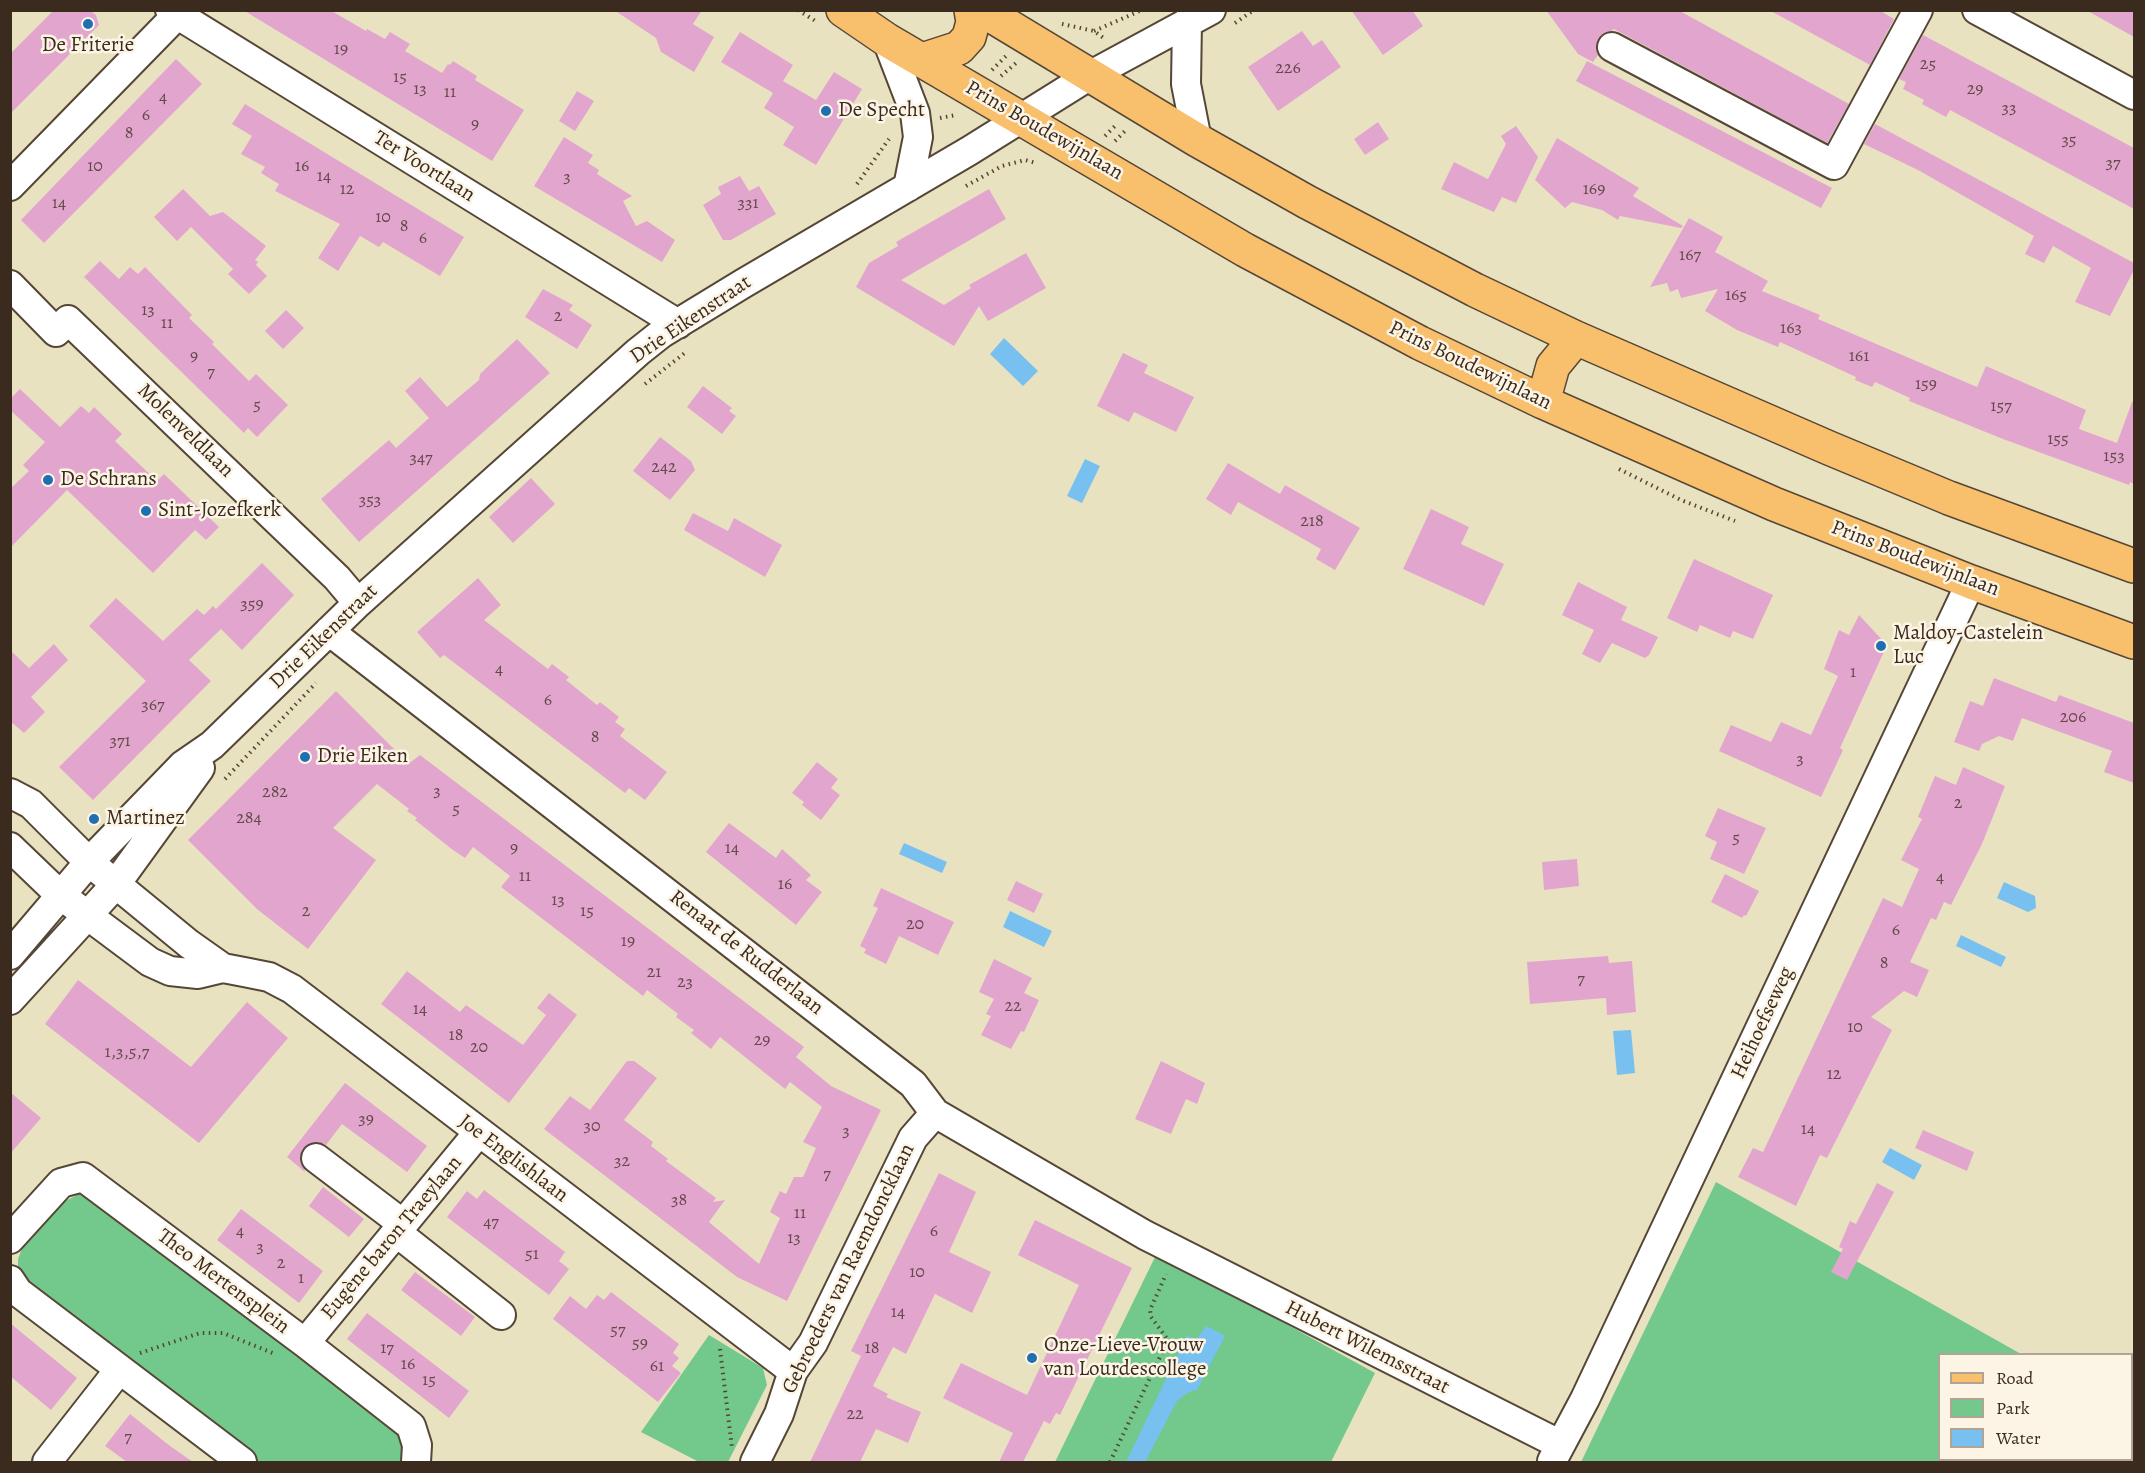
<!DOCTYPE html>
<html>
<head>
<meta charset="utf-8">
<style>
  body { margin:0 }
  #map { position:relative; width:2145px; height:1473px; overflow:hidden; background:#e9e2c1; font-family:Alegreya,serif }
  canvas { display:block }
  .frame { position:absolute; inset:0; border:12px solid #3b2a1e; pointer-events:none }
  .legend { position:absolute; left:1938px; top:1353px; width:195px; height:108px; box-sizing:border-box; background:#fcf5e5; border:2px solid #afa495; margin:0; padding:8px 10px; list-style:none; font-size:18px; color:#3b2a1e }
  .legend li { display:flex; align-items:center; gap:12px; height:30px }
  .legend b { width:30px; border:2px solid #afa495 }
</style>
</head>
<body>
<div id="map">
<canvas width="2145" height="1473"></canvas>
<div class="frame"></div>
<ul class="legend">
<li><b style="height:8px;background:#f8bf6c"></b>Road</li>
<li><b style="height:16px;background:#73c88b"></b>Park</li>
<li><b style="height:16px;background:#77c0f0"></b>Water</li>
</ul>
</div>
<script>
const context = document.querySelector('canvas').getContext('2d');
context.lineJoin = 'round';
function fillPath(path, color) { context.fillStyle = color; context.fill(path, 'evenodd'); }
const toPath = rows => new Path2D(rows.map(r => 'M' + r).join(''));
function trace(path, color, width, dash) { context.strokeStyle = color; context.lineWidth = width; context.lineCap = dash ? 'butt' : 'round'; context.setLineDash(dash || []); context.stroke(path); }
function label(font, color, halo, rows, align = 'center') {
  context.font = font + ' Alegreya,serif'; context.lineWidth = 5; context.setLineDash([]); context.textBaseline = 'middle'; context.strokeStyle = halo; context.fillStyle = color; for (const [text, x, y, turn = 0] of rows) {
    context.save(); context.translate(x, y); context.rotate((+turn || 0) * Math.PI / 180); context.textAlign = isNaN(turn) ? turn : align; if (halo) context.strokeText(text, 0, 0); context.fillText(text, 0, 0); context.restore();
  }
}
const green = toPath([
  [1716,1182,2021,1354,1940,1354,1940,1460,2132,1460,2132,1417,2134,1418,2134,1462,1581,1462],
  [79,1194,102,1200,387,1418,402,1440,405,1462,253,1462,18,1274,18,1259,24,1243,58,1205],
  [1157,1253,1375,1373,1331,1462,1055,1462],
  [709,1335,763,1368,767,1385,728,1462,699,1462,641,1432]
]);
const water = toPath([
  [1004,338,1038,371,1023,386,990,354],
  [1085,459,1100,466,1082,503,1067,496],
  [904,843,947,862,942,873,899,854],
  [2004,882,2035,896,2036,908,2028,912,1997,898],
  [1010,911,1052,931,1044,947,1003,927],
  [1961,935,2006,957,2001,967,1956,946],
  [1631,1030,1635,1073,1617,1075,1613,1031],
  [1890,1148,1922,1165,1914,1180,1882,1162],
  [1206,1326,1225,1336,1197,1390,1189,1392,1177,1401,1145,1462,1126,1462,1187,1335,1196,1340]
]);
const building = toPath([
  [54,10,89,10,96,15,99,25,10,114,10,54],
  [243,10,330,10,366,31,367,29,385,39,390,32,410,44,405,51,442,73,448,64,450,65,453,61,477,76,475,80,524,110,492,161],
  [614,10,702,10,693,24,714,37,694,72,661,52,656,38],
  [1351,10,1412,10,1423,26,1383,55],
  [1546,10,1678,10,1849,104,1827,143,1614,29,1598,39,1596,47,1598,55,1593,62,1578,54],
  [1769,10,1879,10,1894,19,1870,65],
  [2086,10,2134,10,2134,37],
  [1302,31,1313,46,1322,40,1341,67,1278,111,1248,67],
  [740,32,793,65,783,81,816,100,834,72,862,89,816,165,783,145,794,127,764,108,773,93,721,62],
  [1923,35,2134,148,2134,209,1950,110,1946,117,1922,104,1924,100,1903,89,1906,82,1899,79],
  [176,59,202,84,44,243,21,220],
  [1587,61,1832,188,1821,208,1576,81],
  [577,91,594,101,575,131,559,121],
  [245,104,464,237,440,276,383,242,379,247,360,236,338,271,318,258,340,224,275,191,279,184,261,173,265,167,241,154,252,136,232,124],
  [1378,122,1389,139,1365,155,1354,139],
  [1875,124,2134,263,2134,270,2110,316,2075,302,2091,268,2053,246,2044,263,2025,254,2034,236,1918,170,1864,144],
  [1516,126,1538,157,1516,203,1502,197,1494,212,1441,189,1454,162,1488,179,1506,144,1501,136],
  [564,137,593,155,588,163,599,170,597,174,632,196,623,201,636,226,647,221,675,240,662,262,534,186],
  [1557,138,1639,188,1633,196,1683,226,1681,228,1620,216,1618,220,1602,210,1572,202,1565,208,1535,180],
  [740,176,749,191,759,186,776,214,731,240,723,240,703,205,721,194,718,187],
  [183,189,210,216,223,212,266,246,255,260,258,262,256,265,267,276,249,294,228,274,233,269,191,227,177,241,154,217],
  [989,189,1006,219,901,280,944,305,971,288,969,285,1026,253,1046,288,988,321,979,306,954,346,856,287,869,263,898,246,896,242],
  [1689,218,1723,237,1715,252,1768,281,1762,291,1820,315,1818,319,1977,387,1986,366,2086,410,2079,429,2117,443,2132,402,2134,402,2134,484,2130,482,2129,485,2003,439,1909,401,1910,398,1875,382,1872,387,1855,380,1856,377,1780,342,1778,347,1737,330,1705,311,1718,289,1681,298,1678,289,1670,292,1667,283,1650,287],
  [100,261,119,279,130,267,138,274,145,267,192,315,189,318,214,342,212,344,249,381,256,374,288,405,257,437,248,428,244,433,84,277],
  [543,289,573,305,569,310,592,325,577,349,525,317],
  [286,310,304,328,283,349,265,331],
  [517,339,550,373,359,542,321,499,389,440,396,448,429,418,405,391,420,377,447,407,479,380,480,374],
  [1123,353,1148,365,1144,373,1194,397,1176,432,1134,412,1129,422,1097,406],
  [703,386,732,408,729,411,736,416,722,434,687,407],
  [20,389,60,427,81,406,89,413,94,407,122,434,115,441,157,481,164,474,219,527,206,540,195,530,153,573,67,490,10,548,10,489,29,471,23,465,45,442,10,410,10,399],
  [660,437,691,461,695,470,670,500,633,471],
  [1228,463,1280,494,1285,485,1360,528,1335,570,1316,559,1321,549,1238,502,1231,515,1206,499],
  [531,478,555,504,513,543,489,517],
  [1431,509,1469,527,1461,544,1504,564,1484,606,1403,569],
  [693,513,728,531,734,518,782,545,765,577,684,530],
  [1694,559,1773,595,1753,639,1733,631,1730,638,1700,625,1697,632,1667,618],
  [262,563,294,595,242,650,221,629,189,660,211,681,93,800,59,767,146,681,89,626,116,598,163,641,197,609,204,615,213,606,216,609],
  [478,578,501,605,484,620,548,669,552,664,569,677,566,680,597,705,600,702,619,717,615,722,625,729,620,736,667,772,645,800,629,788,625,793,444,655,440,658,417,632],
  [1578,582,1627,607,1621,620,1658,637,1649,655,1645,658,1612,643,1600,663,1582,654,1594,630,1562,615],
  [1859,615,1887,645,1840,748,1843,750,1821,797,1719,751,1731,725,1771,742,1781,722,1811,735,1838,676,1824,669,1839,630,1849,635],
  [54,644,68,660,31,697,45,712,24,733,10,721,10,650,29,668],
  [1994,678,2056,702,2059,695,2134,723,2134,783,2104,772,2112,751,2022,718,2013,741,1999,736,1982,744,1979,751,1954,742,1970,701,1983,706],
  [336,691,396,751,411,762,420,755,804,1047,796,1057,831,1086,881,1110,787,1301,737,1277,544,1129,570,1096,590,1110,627,1061,634,1061,657,1078,624,1120,653,1142,651,1146,668,1159,666,1161,716,1198,713,1202,725,1200,709,1222,759,1264,780,1218,770,1212,780,1191,786,1194,794,1177,803,1177,816,1148,803,1142,822,1107,790,1082,785,1089,720,1037,711,1049,691,1033,694,1030,676,1017,678,1014,647,990,643,996,501,887,510,876,473,847,465,858,453,850,415,820,417,818,407,811,409,809,377,784,333,828,376,860,308,949,257,909,188,840],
  [817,762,838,779,831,788,840,795,821,820,802,805,804,802,792,793],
  [1963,767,2005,786,1982,844,1951,905,1944,902,1936,920,1931,918,1910,962,1929,970,1917,997,1904,991,1871,1017,1892,1030,1827,1158,1820,1155,1796,1206,1738,1177,1753,1148,1763,1152,1883,898,1902,907,1919,869,1901,860,1922,819,1918,817,1935,776,1956,785],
  [1718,808,1766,828,1744,874,1710,859,1717,842,1705,836],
  [729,823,776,858,782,849,811,875,806,880,822,892,796,925,706,852],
  [1577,859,1579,886,1544,890,1542,862],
  [1725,874,1759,891,1746,916,1744,915,1742,918,1711,902],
  [1016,881,1043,894,1034,913,1007,900],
  [881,888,954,922,938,955,899,936,886,964,864,953,866,949,860,946,878,908,873,906],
  [1608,956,1609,963,1632,961,1636,1012,1607,1015,1606,998,1530,1004,1527,962],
  [994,959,1032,978,1024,993,1039,1000,1024,1032,1021,1031,1011,1049,981,1035,991,1016,986,1014,994,999,979,992],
  [407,971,460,1012,466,1005,523,1045,546,1015,537,1008,549,993,577,1015,509,1103,381,1004],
  [78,980,191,1067,247,1002,288,1038,199,1143,45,1024],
  [1161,1061,1205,1083,1197,1104,1186,1099,1171,1134,1135,1119],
  [345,1083,427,1146,407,1172,342,1124,326,1145,317,1142,303,1148,300,1157,305,1172,287,1157],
  [10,1092,41,1118,10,1154],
  [1923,1130,1974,1152,1967,1171,1915,1148],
  [939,1173,976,1192,949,1252,991,1272,972,1313,935,1294,906,1354,893,1347,873,1386,888,1394,886,1397,921,1412,908,1443,876,1429,860,1462,810,1462,861,1356,851,1351],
  [1877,1183,1894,1192,1847,1280,1831,1272,1843,1249,1839,1247,1850,1221,1856,1224],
  [323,1187,364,1219,349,1237,309,1206],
  [484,1190,565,1252,559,1261,569,1269,549,1295,447,1217,467,1191,477,1199],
  [241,1209,323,1271,299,1303,217,1240],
  [1035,1220,1132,1268,1060,1415,1056,1413,1050,1424,1044,1421,1023,1462,999,1462,1013,1433,943,1398,961,1363,1027,1395,1079,1285,1018,1255],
  [415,1272,475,1317,461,1336,401,1290],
  [611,1292,679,1344,673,1353,679,1358,672,1366,681,1373,658,1402,553,1319,570,1296,586,1309,597,1295,604,1300],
  [367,1313,469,1391,449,1418,347,1339],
  [10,1323,77,1378,51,1410,10,1376],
  [130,1414,170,1446,193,1462,127,1462,105,1446]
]);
const path = toPath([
  [798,10,817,22],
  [1235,23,1254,10],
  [1062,24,1094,31,1105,39],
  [1094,31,1142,10],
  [992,70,1006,56],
  [1001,76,1016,63],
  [940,118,956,115],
  [1105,136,1117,124],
  [1115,141,1126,130],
  [857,184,889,139],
  [966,186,1002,166,1025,160,1036,163],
  [645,384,686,352],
  [1619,469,1681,500,1735,521],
  [225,779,316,683],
  [720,1349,732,1448],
  [140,1353,200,1333,223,1333,275,1354],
  [1110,1462,1168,1340,1151,1317,1150,1310,1166,1274]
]);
const minor = toPath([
  [170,10,678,324],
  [1977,10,2134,95],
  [1187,22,1186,84,1197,140],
  [887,40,915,113,918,137,908,187],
  [1612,47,1834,165,1918,10],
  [10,186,177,15],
  [10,285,56,332,68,320,337,578,358,603],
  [329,631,913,1084,935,1113,1145,1235,1559,1444],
  [10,793,31,804,89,862,189,944,223,968],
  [10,847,59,894,150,962,170,971,198,974,223,968,244,972,269,977,292,989,793,1371],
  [10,955,89,862,183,765,212,745,358,603,638,352,662,333,744,283,969,151,1089,76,1211,10],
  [10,1000,116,884,200,768],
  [316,1158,403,1224],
  [396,1232,501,1315],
  [10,1239,61,1183,83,1177,305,1343,411,1426,417,1445,416,1462],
  [10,1280,18,1292,242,1462],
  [305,1343,478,1133],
  [1552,1461,1585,1399,1971,582],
  [47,1462,119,1370],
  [755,1462,779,1414,793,1371,813,1343,913,1138,935,1113]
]);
const major = toPath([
  [843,10,887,40,1245,250,1420,343,1543,402,1774,504,1971,582,2134,642],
  [982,10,1197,140,1307,202,1475,290,1576,338,1829,448,1949,498,2134,566],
  [922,60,959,48,969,37,973,22,971,10],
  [1543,402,1553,366,1576,338]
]);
const markers = [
  [88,24,6,"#1f6fb2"],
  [826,111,6,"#1f6fb2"],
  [48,480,6,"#1f6fb2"],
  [146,511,6,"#1f6fb2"],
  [1881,646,6,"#1f6fb2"],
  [305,757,6,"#1f6fb2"],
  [94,819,6,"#1f6fb2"],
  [1032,1358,6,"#1f6fb2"]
];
const numberNames = [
  ["19",341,50],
  ["25",1928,65],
  ["226",1288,69],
  ["15",400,78],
  ["13",420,90],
  ["29",1975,90],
  ["11",450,93],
  ["4",163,98],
  ["33",2009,109],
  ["6",146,116],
  ["9",475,125],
  ["8",129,134],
  ["35",2069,141],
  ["37",2113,164],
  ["10",95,167],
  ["16",302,167],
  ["14",324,177],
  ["3",567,178],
  ["12",347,190],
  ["169",1594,190],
  ["14",59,204],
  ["331",748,204],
  ["10",383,218],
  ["8",404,227],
  ["6",423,239],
  ["167",1690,256],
  ["165",1736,296],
  ["13",148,311],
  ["2",558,317],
  ["11",167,324],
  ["163",1791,329],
  ["9",194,357],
  ["161",1859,357],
  ["7",211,373],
  ["159",1926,385],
  ["5",257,406],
  ["157",2001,407],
  ["155",2058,440],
  ["153",2114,457],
  ["347",421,459],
  ["242",664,468],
  ["353",370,501],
  ["218",1312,522],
  ["359",252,605],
  ["4",499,670],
  ["1",1853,673],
  ["6",548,701],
  ["367",153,706],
  ["206",2073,718],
  ["8",595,738],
  ["371",120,742],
  ["3",1800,760],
  ["3",437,792],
  ["282",275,793],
  ["2",1958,804],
  ["5",456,810],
  ["284",249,819],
  ["5",1736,839],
  ["9",514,849],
  ["14",732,849],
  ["11",525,877],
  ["4",1940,878],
  ["16",785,885],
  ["13",558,901],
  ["2",306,912],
  ["15",587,912],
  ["20",915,925],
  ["6",1896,931],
  ["19",628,942],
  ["8",1884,964],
  ["21",654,973],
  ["7",1581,980],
  ["23",685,983],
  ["22",1013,1007],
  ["14",420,1010],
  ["10",1855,1028],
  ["18",456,1036],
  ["29",762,1041],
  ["20",479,1048],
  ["1,3,5,7",127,1053],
  ["12",1834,1075],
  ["39",366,1120],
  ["30",592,1127],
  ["14",1808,1130],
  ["3",846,1132],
  ["32",622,1162],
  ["7",827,1175],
  ["38",679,1201],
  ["11",800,1214],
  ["47",491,1223],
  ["4",240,1232],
  ["6",934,1232],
  ["13",794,1239],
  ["3",260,1248],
  ["51",532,1255],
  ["2",281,1264],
  ["10",917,1273],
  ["1",301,1279],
  ["14",898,1313],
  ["57",618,1331],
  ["59",640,1344],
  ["17",387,1349],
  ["18",872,1349],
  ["16",408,1365],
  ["61",657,1367],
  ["15",429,1381],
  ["22",855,1415],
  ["7",128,1438]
];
const poiNames = [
  ["De Friterie",88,46,"center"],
  ["De Specht",838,111],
  ["De Schrans",60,480],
  ["Sint-Jozefkerk",158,511],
  ["Maldoy-Castelein",1893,634],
  ["Luc",1893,658],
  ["Drie Eiken",317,757],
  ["Martinez",106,819],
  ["Onze-Lieve-Vrouw",1044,1346],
  ["van Lourdescollege",1044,1370]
];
const streetNames = [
  ["Prins Boudewijnlaan",1044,131,30],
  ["Ter Voortlaan",424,167,32],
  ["Drie Eikenstraat",691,320,-34],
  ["Prins Boudewijnlaan",1470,366,26],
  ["Molenveldlaan",185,431,44],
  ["Prins Boudewijnlaan",1915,559,21],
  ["Drie Eikenstraat",324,637,-44],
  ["Renaat de Rudderlaan",746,953,38],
  ["Heihoefseweg",1763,1023,-65],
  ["Joe Englishlaan",513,1159,37],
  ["Eugène baron Traeylaan",392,1238,-50],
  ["Gebroeders van Raemdoncklaan",849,1269,-64],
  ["Theo Mertensplein",223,1282,37],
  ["Hubert Wilemsstraat",1367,1348,27]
];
fillPath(green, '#73c88b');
fillPath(water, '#77c0f0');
fillPath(building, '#e2a6ce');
trace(minor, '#554636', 32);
trace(major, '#554636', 36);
trace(path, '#554636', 4, [1.5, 4.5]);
trace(minor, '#fff', 28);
trace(major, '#f8bf6c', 33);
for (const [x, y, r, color] of markers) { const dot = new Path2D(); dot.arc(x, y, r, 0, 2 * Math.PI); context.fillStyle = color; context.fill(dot); trace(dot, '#fcf5e5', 2); }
label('18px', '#65494a', null, numberNames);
label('21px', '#3b2a1e', '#fcf5e5', poiNames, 'left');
label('21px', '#3b2a1e', '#fcf5e5', streetNames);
</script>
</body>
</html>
